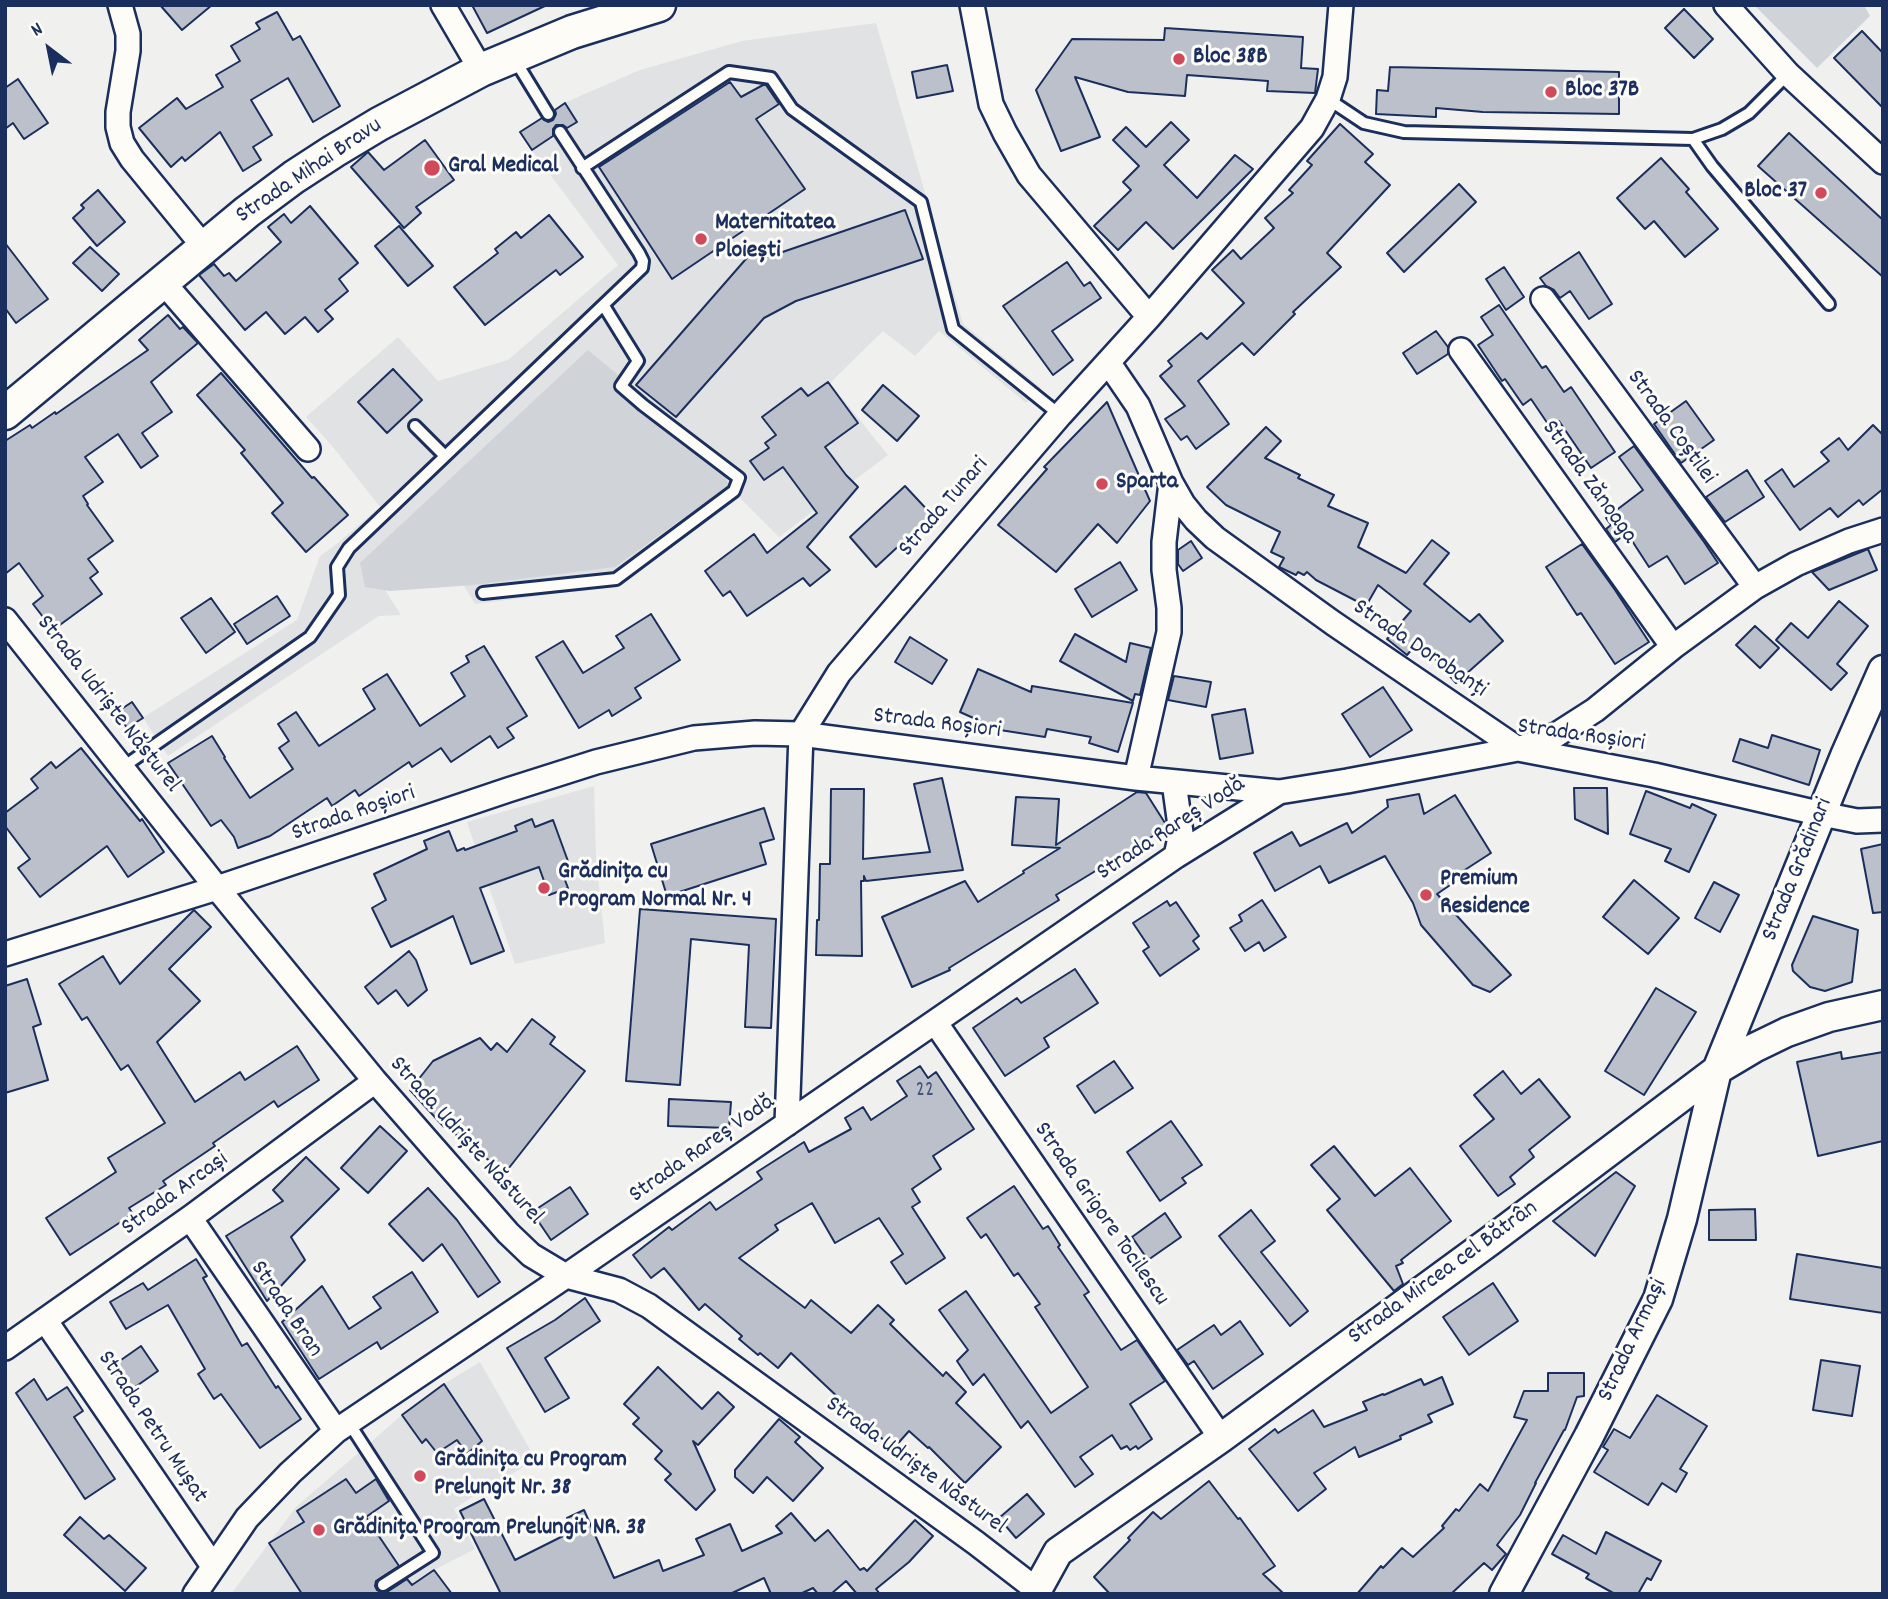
<!DOCTYPE html>
<html>
<head>
<meta charset="utf-8">
<style>
  body { margin:0 }
  #map { position:relative; width:1888px; height:1599px; overflow:hidden; background:#f0f0ee; font-family:Dekko,sans-serif }
  canvas { display:block }
  .frame { position:absolute; inset:0; border:7px solid #1b2f5e; pointer-events:none }
  .north { position:absolute; left:14px; top:14px; width:70px; height:70px; -webkit-text-stroke:5px #fdfcf7; paint-order:stroke; rotate:328deg; font-size:19px; font-weight:700; line-height:28px; text-align:center; color:#1b2f5e }
  .north::after { content:''; display:block; margin:auto; width:24px; height:32px; background:#1b2f5e; clip-path:polygon(50% 0,100% 100%,50% 72%,0 100%) }
</style>
</head>
<body>
<div id="map">
<canvas width="1888" height="1599"></canvas>
<div class="frame"></div>
<div class="north">N</div>
</div>
<script>
const context = document.querySelector('canvas').getContext('2d');
context.lineJoin = 'round';
function fillPath(path, color) { context.fillStyle = color; context.fill(path, 'evenodd'); }
const toPath = rows => new Path2D(rows.map(r => 'M' + r).join(''));
function trace(path, color, width, dash) { context.strokeStyle = color; context.lineWidth = width; context.lineCap = dash ? 'butt' : 'round'; context.setLineDash(dash || []); context.stroke(path); }
function label(font, color, halo, rows, align = 'center') {
  context.font = font + ' Dekko,sans-serif'; context.lineWidth = 6; context.setLineDash([]); context.textBaseline = 'middle'; context.strokeStyle = halo; context.fillStyle = color; for (const [text, x, y, turn = 0] of rows) {
    context.save(); context.translate(x, y); context.rotate((+turn || 0) * Math.PI / 180); context.textAlign = isNaN(turn) ? turn : align; if (halo) context.strokeText(text, 0, 0); context.fillText(text, 0, 0); context.restore();
  }
}
const built = toPath([
  [876,23,963,324,1041,388,1026,403,939,331,915,356,883,331,830,383,888,455,779,537,740,498,618,586,475,604,422,516,375,574,401,615,379,616,168,756,143,718,127,728,117,712,133,702,144,717,297,620,320,556,338,543,380,507,333,447,306,417,398,337,438,381,508,360,618,265,518,132,564,103,640,70,742,41],
  [594,786,596,857,605,943,515,964,467,822],
  [480,1362,536,1460,478,1493,454,1509,475,1549,434,1570,442,1594,231,1594,296,1507,402,1415,444,1384]
]);
const green = toPath([
  [1754,5,1864,5,1870,16,1817,68],
  [588,350,715,456,729,485,615,567,473,585,390,591,365,587,360,563]
]);
const building = toPath([
  [160,5,212,5,182,30,160,5],
  [472,5,547,5,487,33,472,5],
  [1684,9,1713,39,1694,58,1665,28,1684,9],
  [277,12,293,40,300,36,340,106,313,122,288,78,251,100,272,135,253,147,261,160,243,171,220,132,185,161,182,157,171,167,139,128,177,98,186,109,223,87,216,75,240,61,231,46,260,29,256,23,277,12],
  [1165,28,1303,37,1301,68,1318,69,1315,93,1267,91,1268,81,1187,75,1185,96,1128,92,1075,77,1100,137,1061,151,1036,90,1072,39,1164,40,1165,28],
  [1862,31,1883,53,1883,108,1834,58,1862,31],
  [947,65,953,91,917,98,912,72,947,65],
  [1390,67,1619,72,1619,114,1483,112,1436,108,1436,117,1376,114,1377,90,1388,91,1390,67],
  [18,79,48,123,24,139,13,123,5,129,5,88,18,79],
  [730,82,741,97,763,85,766,85,779,104,756,119,805,189,672,279,599,167,730,82],
  [565,103,577,122,567,128,563,125,556,125,553,129,553,136,532,150,520,132,542,118,548,122,553,120,556,114,555,110,565,103],
  [1171,122,1189,140,1164,165,1197,198,1235,155,1253,169,1173,249,1146,222,1118,250,1094,226,1131,190,1123,182,1139,166,1113,140,1126,127,1146,147,1171,122],
  [1340,124,1373,154,1365,162,1390,185,1327,253,1341,267,1293,312,1295,314,1254,355,1242,343,1198,381,1229,424,1196,449,1187,436,1181,440,1165,419,1185,406,1160,376,1172,366,1168,361,1201,333,1207,339,1244,303,1212,270,1233,250,1241,259,1274,228,1265,218,1293,193,1289,190,1312,165,1307,161,1340,124],
  [1789,133,1883,220,1883,277,1758,166,1789,133],
  [425,140,454,180,416,207,421,213,404,228,351,167,368,152,384,170,425,140],
  [1661,158,1689,189,1686,192,1718,229,1685,257,1654,221,1645,229,1617,198,1661,158],
  [1459,184,1476,202,1404,272,1387,253,1459,184],
  [98,190,125,222,97,246,73,218,84,208,81,205,98,190],
  [310,206,358,263,339,279,348,291,325,310,333,319,318,332,305,317,285,334,266,312,245,330,199,275,214,264,224,276,229,273,236,281,281,242,268,227,284,214,291,223,310,206],
  [905,210,923,259,796,301,764,318,676,417,636,385,759,244,768,257,905,210],
  [549,215,583,257,560,275,556,270,485,325,454,287,498,253,495,249,516,232,521,238,549,215],
  [399,226,433,266,408,286,375,246,399,226],
  [5,243,48,299,16,323,5,308,5,243],
  [90,247,119,274,102,291,73,263,90,247],
  [1579,252,1612,304,1589,319,1570,291,1560,298,1554,290,1546,286,1540,278,1579,252],
  [1067,262,1084,286,1090,282,1101,298,1052,331,1073,360,1053,375,1003,306,1067,262],
  [1504,267,1524,297,1506,310,1486,279,1504,267],
  [1499,305,1542,368,1546,366,1564,392,1571,387,1615,452,1591,468,1559,421,1550,427,1531,399,1523,405,1505,379,1502,381,1478,345,1493,335,1481,317,1499,305],
  [168,315,180,329,183,327,198,343,151,382,172,412,142,433,158,456,141,468,118,434,85,457,103,482,83,496,88,504,87,505,113,541,88,559,98,572,90,578,102,594,53,630,33,604,43,596,19,563,5,574,5,441,30,425,32,428,55,412,56,414,148,350,139,340,168,315],
  [1436,331,1448,347,1448,354,1417,374,1403,353,1436,331],
  [393,369,422,400,387,433,358,402,393,369],
  [221,373,312,478,314,477,348,515,306,552,272,513,283,503,241,453,245,450,197,395,221,373],
  [828,382,858,423,825,447,846,475,858,487,807,547,830,570,810,586,803,578,747,616,730,591,723,596,705,571,754,534,767,553,817,513,783,467,764,480,750,461,769,448,765,443,776,435,762,417,801,388,808,396,828,382],
  [883,385,919,416,897,441,862,410,883,385],
  [1686,401,1714,440,1681,463,1654,424,1686,401],
  [1107,402,1150,501,1117,543,1098,524,1056,572,998,525,1047,469,1044,467,1107,402],
  [1873,425,1883,435,1883,489,1863,505,1859,500,1838,517,1830,508,1800,530,1765,481,1782,469,1794,487,1829,461,1821,452,1839,438,1848,450,1873,425],
  [1266,427,1281,441,1265,458,1300,475,1298,478,1334,495,1328,506,1368,523,1358,547,1406,573,1432,540,1449,553,1424,584,1470,622,1479,614,1503,641,1456,683,1419,641,1407,655,1387,639,1411,611,1378,585,1366,606,1316,580,1307,572,1304,575,1298,572,1296,575,1279,567,1284,558,1271,552,1280,532,1226,505,1207,487,1266,427],
  [1634,446,1704,542,1718,563,1685,584,1667,556,1649,567,1627,533,1615,542,1606,529,1611,525,1606,518,1643,490,1619,457,1634,446],
  [1747,470,1764,497,1725,522,1706,497,1747,470],
  [905,486,932,515,876,567,850,537,905,486],
  [1191,541,1202,558,1183,571,1178,564,1178,550,1191,541],
  [1582,544,1615,590,1649,642,1615,664,1581,613,1577,615,1546,567,1582,544],
  [1868,549,1877,570,1829,590,1812,572,1868,549],
  [1120,562,1137,590,1092,617,1075,589,1120,562],
  [277,596,290,616,247,644,234,624,277,596],
  [211,598,235,632,206,653,181,618,211,598],
  [1839,601,1868,626,1837,664,1847,673,1831,690,1776,640,1791,623,1808,638,1839,601],
  [651,614,680,660,635,688,641,698,612,716,609,710,579,728,536,657,563,641,583,673,624,648,616,636,651,614],
  [1755,626,1779,648,1760,668,1736,645,1755,626],
  [1075,634,1126,662,1130,643,1151,648,1140,695,1135,694,1133,701,1060,661,1075,634],
  [910,637,947,660,932,684,895,662,910,637],
  [484,646,527,716,507,728,514,738,498,748,490,736,451,762,441,748,412,767,409,762,359,796,355,790,332,806,327,798,270,836,238,848,234,837,221,820,211,826,168,763,212,736,225,757,224,758,250,798,293,769,279,748,289,741,278,724,296,712,319,746,375,709,363,689,387,674,420,726,465,696,451,673,469,662,466,656,484,646],
  [978,669,1031,692,1032,686,1133,703,1118,752,1089,743,1091,737,1047,729,1045,737,1000,730,960,712,978,669],
  [1174,676,1211,682,1206,707,1168,700,1174,676],
  [1383,687,1412,730,1370,757,1342,714,1383,687],
  [132,702,143,718,127,728,117,712,132,702],
  [1245,709,1253,753,1220,759,1212,715,1245,709],
  [1772,735,1820,750,1809,785,1733,761,1740,739,1768,748,1772,735],
  [81,748,140,821,142,819,164,852,128,877,107,846,40,897,18,868,30,859,5,826,5,813,38,788,31,779,51,762,56,768,81,748],
  [942,778,963,870,866,881,864,876,864,881,861,881,862,956,816,955,817,920,819,920,820,864,830,864,831,789,864,789,863,859,930,852,914,784,942,778],
  [1574,788,1607,788,1608,834,1575,819,1574,788],
  [1646,791,1690,808,1692,804,1716,815,1689,872,1665,861,1671,849,1630,834,1646,791],
  [1137,792,1146,793,1165,823,1166,828,1056,895,1059,900,949,968,950,970,912,987,882,917,965,881,978,902,1024,873,1023,871,1060,848,1012,845,1016,797,1059,799,1056,845,1137,792],
  [1419,794,1424,814,1455,795,1491,853,1457,875,1459,879,1437,894,1511,975,1490,992,1473,985,1421,925,1413,903,1385,856,1329,883,1320,866,1275,891,1254,853,1292,832,1300,846,1347,823,1352,833,1388,807,1387,800,1419,794],
  [764,808,774,839,760,843,766,864,667,896,651,844,764,808],
  [532,819,535,827,553,820,569,864,560,867,568,888,549,895,539,867,480,888,504,951,471,964,453,916,391,947,372,908,386,900,374,874,427,849,424,841,449,831,457,851,464,848,465,850,517,831,515,826,532,819],
  [1883,844,1883,912,1873,913,1861,849,1883,844],
  [1634,880,1679,918,1648,954,1603,917,1634,880],
  [1714,882,1739,895,1720,932,1695,918,1714,882],
  [1262,900,1286,937,1264,951,1259,942,1245,951,1230,928,1242,921,1239,915,1262,900],
  [1167,901,1170,906,1176,902,1199,936,1193,941,1199,949,1160,976,1143,951,1149,947,1133,923,1167,901],
  [640,909,776,919,771,1028,745,1027,749,945,691,939,680,1085,626,1081,640,909],
  [194,910,211,927,169,969,200,1001,157,1042,195,1102,240,1072,245,1080,297,1046,319,1080,278,1107,274,1101,213,1143,215,1146,163,1181,166,1185,129,1208,133,1214,70,1255,46,1218,116,1172,108,1158,165,1123,128,1065,121,1070,87,1017,82,1020,59,984,103,956,120,984,194,910],
  [1813,916,1858,930,1852,982,1825,991,1810,987,1793,971,1792,965,1813,916],
  [409,951,416,960,427,990,408,1006,396,990,378,1004,365,987,409,951],
  [1075,969,1098,1003,1044,1038,1049,1047,1005,1076,973,1028,1017,998,1021,1003,1075,969],
  [27,979,41,1024,33,1027,48,1080,5,1093,5,986,27,979],
  [1656,988,1696,1012,1644,1095,1605,1071,1656,988],
  [532,1019,555,1037,550,1044,585,1071,505,1173,445,1126,444,1127,410,1090,433,1061,480,1038,491,1050,497,1043,507,1052,532,1019],
  [1841,1052,1842,1059,1883,1052,1883,1141,1818,1156,1797,1062,1841,1052],
  [1114,1061,1133,1088,1095,1113,1077,1086,1114,1061],
  [920,1066,928,1078,936,1072,974,1129,933,1156,941,1169,912,1189,920,1202,912,1207,945,1258,906,1284,891,1262,903,1254,879,1218,835,1243,812,1203,775,1225,778,1230,739,1258,805,1308,811,1300,851,1333,878,1305,894,1320,890,1324,943,1376,946,1372,966,1392,956,1403,1001,1447,965,1483,929,1447,928,1448,909,1431,893,1449,791,1353,778,1368,760,1353,758,1355,739,1339,742,1336,705,1304,699,1310,664,1268,651,1278,633,1255,669,1227,672,1230,710,1202,716,1210,762,1179,757,1172,804,1142,809,1152,851,1129,845,1118,863,1107,871,1120,907,1096,897,1081,920,1066],
  [1503,1071,1521,1094,1539,1079,1570,1117,1529,1150,1534,1157,1510,1177,1515,1184,1498,1196,1460,1146,1494,1119,1474,1095,1503,1071],
  [669,1099,731,1102,729,1128,668,1126,669,1099],
  [1171,1121,1202,1165,1182,1178,1186,1183,1160,1201,1127,1152,1171,1121],
  [380,1126,407,1151,368,1193,341,1168,380,1126],
  [1334,1146,1375,1196,1410,1168,1451,1221,1401,1260,1403,1263,1396,1266,1403,1284,1394,1291,1327,1210,1340,1199,1311,1165,1334,1146],
  [306,1157,339,1189,291,1237,305,1260,267,1301,226,1236,283,1201,273,1190,306,1157],
  [1616,1172,1635,1186,1595,1256,1553,1221,1616,1172],
  [1014,1186,1043,1229,1048,1226,1060,1245,1058,1247,1089,1292,1084,1295,1121,1350,1137,1340,1165,1381,1130,1404,1152,1439,1138,1449,1136,1446,1130,1450,1127,1446,1121,1449,1112,1435,1080,1457,1093,1474,1075,1487,1028,1421,1021,1428,984,1374,973,1385,957,1361,968,1350,939,1310,966,1291,1051,1413,1088,1387,1035,1307,1040,1304,1018,1273,1014,1276,986,1234,981,1238,967,1218,1014,1186],
  [570,1187,588,1214,551,1240,532,1212,570,1187],
  [428,1188,457,1220,500,1282,478,1297,442,1244,423,1261,389,1224,428,1188],
  [1755,1209,1756,1240,1709,1240,1709,1210,1755,1209],
  [1251,1210,1275,1241,1261,1252,1308,1311,1290,1326,1219,1236,1251,1210],
  [1165,1213,1181,1237,1148,1260,1132,1237,1165,1213],
  [1797,1254,1883,1268,1883,1313,1790,1299,1797,1254],
  [196,1259,207,1276,203,1278,242,1346,247,1343,276,1388,278,1386,301,1419,260,1448,221,1394,214,1399,198,1374,205,1369,168,1305,126,1329,110,1302,143,1283,148,1290,196,1259],
  [412,1272,438,1312,381,1349,377,1342,319,1379,282,1322,322,1286,349,1329,381,1308,373,1297,412,1272],
  [1493,1283,1518,1321,1469,1355,1443,1317,1493,1283],
  [585,1298,600,1321,545,1358,569,1398,545,1412,507,1348,555,1320,585,1298],
  [1240,1321,1263,1354,1213,1389,1194,1361,1188,1365,1177,1350,1214,1325,1221,1335,1240,1321],
  [141,1346,158,1371,128,1392,111,1367,141,1346],
  [1821,1360,1860,1366,1852,1416,1813,1410,1821,1360],
  [658,1367,702,1409,718,1392,734,1407,698,1445,693,1441,715,1490,696,1510,665,1480,671,1474,655,1459,662,1451,633,1424,639,1418,624,1404,658,1367],
  [1548,1373,1584,1373,1584,1396,1577,1397,1565,1430,1564,1430,1535,1483,1536,1483,1520,1515,1497,1545,1506,1554,1492,1570,1484,1563,1451,1594,1357,1594,1381,1566,1383,1568,1402,1548,1413,1557,1444,1528,1442,1526,1456,1509,1459,1511,1480,1484,1488,1491,1527,1420,1514,1417,1524,1391,1548,1391,1548,1373],
  [1442,1377,1453,1404,1428,1415,1432,1422,1400,1436,1401,1439,1359,1457,1355,1447,1314,1473,1326,1489,1298,1511,1249,1449,1275,1429,1278,1433,1313,1410,1324,1427,1367,1410,1363,1402,1383,1394,1384,1395,1421,1379,1424,1385,1442,1377],
  [34,1379,47,1400,67,1387,83,1411,74,1417,115,1479,85,1499,16,1393,34,1379],
  [444,1384,482,1441,467,1454,457,1440,437,1453,426,1439,422,1443,402,1415,444,1384],
  [1657,1395,1707,1426,1680,1469,1687,1473,1676,1492,1662,1483,1648,1505,1594,1472,1608,1450,1603,1447,1614,1429,1630,1438,1657,1395],
  [779,1419,800,1437,795,1442,823,1468,793,1501,767,1477,753,1493,735,1477,735,1470,779,1419],
  [346,1479,356,1493,376,1479,389,1501,366,1517,399,1566,376,1581,375,1586,377,1590,383,1593,387,1592,407,1579,412,1585,434,1570,452,1594,302,1594,269,1543,304,1522,297,1511,346,1479],
  [1209,1481,1238,1519,1240,1518,1275,1566,1263,1574,1284,1594,1110,1594,1094,1577,1130,1540,1128,1538,1153,1512,1161,1519,1209,1481],
  [1027,1494,1044,1514,1016,1538,999,1518,1027,1494],
  [484,1499,515,1560,573,1531,567,1518,584,1510,614,1578,659,1560,663,1571,704,1555,696,1539,730,1524,742,1551,782,1533,776,1526,791,1513,815,1541,828,1530,860,1570,864,1568,867,1571,915,1520,933,1536,909,1562,876,1589,880,1594,857,1594,846,1581,831,1594,818,1594,813,1588,800,1594,771,1594,764,1578,730,1594,501,1594,460,1511,484,1499],
  [80,1517,104,1539,109,1535,146,1568,125,1591,64,1535,80,1517],
  [1606,1532,1661,1561,1651,1580,1647,1578,1638,1594,1615,1594,1586,1578,1589,1574,1552,1554,1563,1535,1596,1554,1606,1532]
]);
const service = toPath([
  [515,60,548,114],
  [1328,99,1364,123,1404,132,1693,139,1722,129,1749,113,1788,74],
  [1693,139,1712,166,1829,304],
  [582,168,729,72,771,78,792,109,921,202,953,329,1060,415],
  [415,426,444,455],
  [483,593,616,579,734,491,739,478,643,405,621,386,638,361,604,306],
  [123,767,310,637,339,595,337,567,349,548,642,268,643,261,639,253,560,132],
  [349,1423,433,1553,383,1585]
]);
const minor = toPath([
  [120,5,128,34,128,51,118,112,118,127,122,143,132,159,204,247],
  [443,5,481,70],
  [972,5,991,104,1005,133,1029,175,1149,317],
  [1726,5,1788,74,1883,162],
  [163,282,308,449],
  [1543,299,1755,587],
  [1461,350,1673,647],
  [1108,362,1138,406,1171,483,1183,504,1196,520,1215,538,1333,623,1518,749],
  [5,620,217,888,375,1081,508,1233,531,1255,566,1276,619,1290,649,1306,976,1543,1037,1590,1037,1594],
  [1518,749,1556,735,1595,710,1673,647,1755,587,1796,564,1849,541,1883,530],
  [1136,778,1169,632,1169,608,1164,570,1164,542,1171,483],
  [1174,782,1181,833,1176,856],
  [5,954,217,888,508,790,596,762,694,738,755,733,801,734,1136,778,1279,792,1347,781,1518,749,1654,775,1822,814,1857,821,1883,820],
  [935,1022,1221,1438],
  [787,1124,801,734,839,673,1060,415,1149,317,1312,128,1328,99,1335,77,1341,5],
  [190,1218,336,1431],
  [45,1320,213,1566],
  [5,1348,190,1218,375,1081],
  [195,1594,247,1518,290,1473,336,1431,566,1276,1176,856,1279,792]
]);
const tertiary = toPath([
  [1037,1590,1058,1552,1221,1438,1490,1241,1717,1070,1754,1048,1787,1032,1829,1017,1883,1005],
  [1504,1594,1589,1436,1658,1299,1682,1219,1717,1070,1845,756,1883,670]
]);
const secondary = toPath([
  [5,413,247,212,294,177,334,151,379,124,481,70,572,32,659,5]
]);
const markers = [
  [1179,59,7,"#d1495b"],
  [1551,92,7,"#d1495b"],
  [432,168,9,"#d1495b"],
  [1821,193,7,"#d1495b"],
  [701,239,7,"#d1495b"],
  [1102,484,7,"#d1495b"],
  [544,888,7,"#d1495b"],
  [1426,895,7,"#d1495b"],
  [420,1476,7,"#d1495b"],
  [319,1530,7,"#d1495b"]
];
const numberNames = [
  ["22",925,1092]
];
const poiNames = [
  ["Bloc 38B",1193,59],
  ["Bloc 37B",1565,92],
  ["Gral Medical",448,168],
  ["Bloc 37",1807,193,"right"],
  ["Maternitatea",715,225],
  ["Ploiești",715,253],
  ["Sparta",1116,484],
  ["Grădinița cu",558,874],
  ["Program Normal Nr. 4",558,902],
  ["Premium",1440,881],
  ["Residence",1440,909],
  ["Grădinița cu Program",434,1462],
  ["Prelungit Nr. 38",434,1490],
  ["Grădinița Program Prelungit NR. 38",333,1530]
];
const streetNames = [
  ["Strada Mihai Bravu",310,172,-34],
  ["Strada Coștilei",1670,428,54],
  ["Strada Zănoaga",1588,483,54],
  ["Strada Tunari",945,508,-49],
  ["Strada Dorobanți",1419,650,34],
  ["Strada Udriște Năsturel",107,705,52],
  ["Strada Roșiori",937,725,7],
  ["Strada Roșiori",1581,737,8],
  ["Strada Roșiori",354,815,-19],
  ["Strada Rareș Vodă",1172,830,-33],
  ["Strada Grădinari",1799,870,-68],
  ["Strada Udriște Năsturel",465,1142,48],
  ["Strada Rareș Vodă",703,1150,-35],
  ["Strada Arcași",176,1195,-36],
  ["Strada Grigore Tocilescu",1100,1215,55],
  ["Strada Mircea cel Bătrân",1444,1274,-36],
  ["Strada Bran",285,1310,56],
  ["Strada Armași",1634,1341,-65],
  ["Strada Petru Mușat",151,1428,56],
  ["Strada Udriște Năsturel",915,1467,36]
];
fillPath(built, '#e0e2e3');
fillPath(green, '#d0d3d8');
fillPath(building, '#bbc0ca');
trace(building, '#1b2f5e', 2);
trace(service, '#1b2f5e', 16);
trace(minor, '#1b2f5e', 28);
trace(tertiary, '#1b2f5e', 33);
trace(secondary, '#1b2f5e', 37);
trace(service, '#fdfcf7', 10);
trace(minor, '#fdfcf7', 23);
trace(tertiary, '#fdfcf7', 28);
trace(secondary, '#fdfcf7', 32);
for (const [x, y, r, color] of markers) { const dot = new Path2D(); dot.arc(x, y, r, 0, 2 * Math.PI); context.fillStyle = color; context.fill(dot); trace(dot, '#fdfcf7', 2.5); }
label('21px', '#435379', null, numberNames);
label('bold 24px', '#1b2f5e', '#fdfcf7', poiNames, 'left');
label('24px', '#1b2f5e', '#fdfcf7', streetNames);
</script>
</body>
</html>
